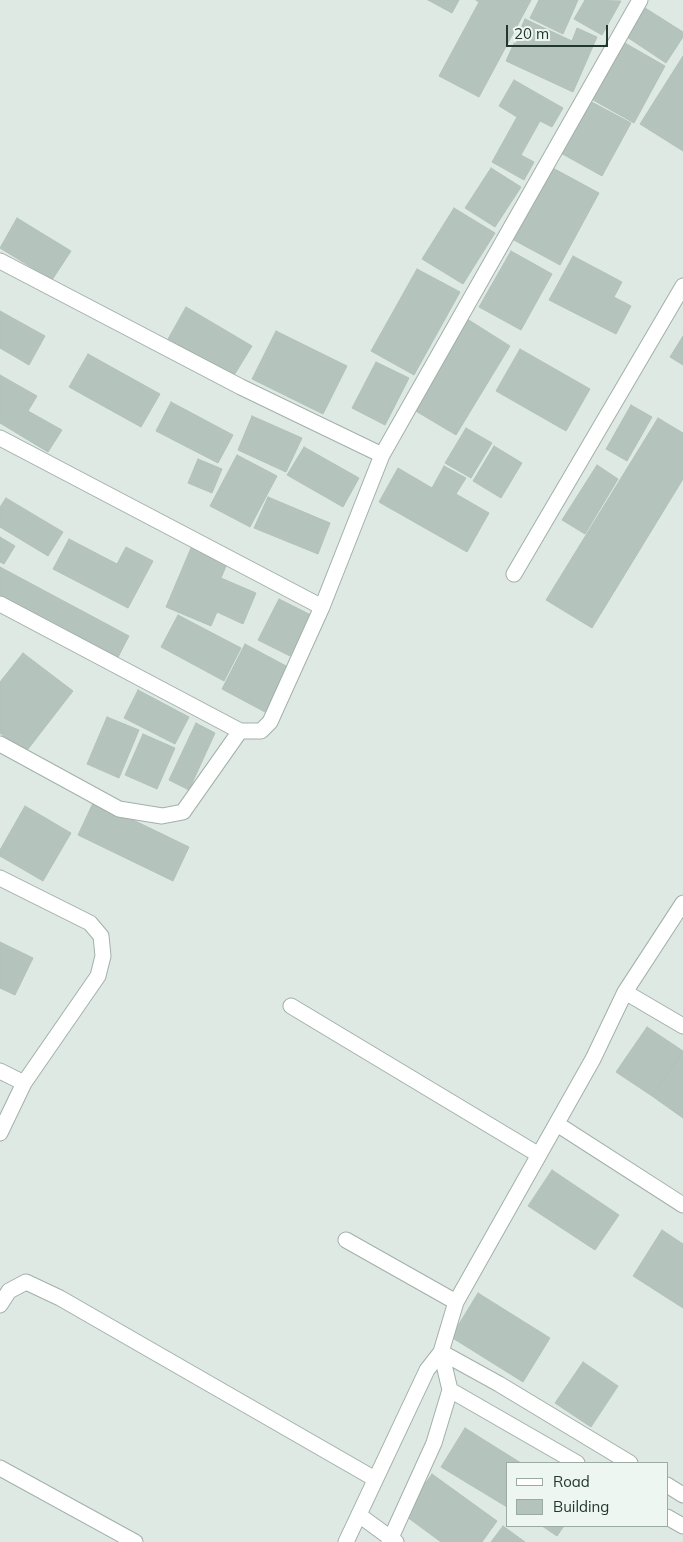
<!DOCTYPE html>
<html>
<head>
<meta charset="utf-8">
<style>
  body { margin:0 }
  #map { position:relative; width:683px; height:1542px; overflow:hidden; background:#dee9e4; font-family:Mulish,sans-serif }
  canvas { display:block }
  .legend { position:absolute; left:506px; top:1462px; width:162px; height:65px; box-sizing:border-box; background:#eef6f2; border:1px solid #9caaa4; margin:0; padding:6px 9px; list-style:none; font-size:15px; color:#213730 }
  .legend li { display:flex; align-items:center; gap:10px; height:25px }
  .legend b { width:25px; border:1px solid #9caaa4 }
  .scale { position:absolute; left:506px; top:25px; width:102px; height:22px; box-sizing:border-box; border:2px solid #213730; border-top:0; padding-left:6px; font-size:15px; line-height:18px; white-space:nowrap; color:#213730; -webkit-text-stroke:4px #eef6f2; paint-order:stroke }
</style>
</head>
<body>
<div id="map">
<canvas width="683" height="1542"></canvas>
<ul class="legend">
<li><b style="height:6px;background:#fff"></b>Road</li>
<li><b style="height:14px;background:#b4c3bc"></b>Building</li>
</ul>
<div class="scale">20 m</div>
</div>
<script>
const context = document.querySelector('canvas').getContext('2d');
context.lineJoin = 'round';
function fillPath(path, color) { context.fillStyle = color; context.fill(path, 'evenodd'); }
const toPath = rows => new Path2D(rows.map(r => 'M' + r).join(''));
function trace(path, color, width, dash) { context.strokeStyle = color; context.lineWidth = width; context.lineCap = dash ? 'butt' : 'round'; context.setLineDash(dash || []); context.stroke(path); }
const building = toPath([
  [428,0,459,0,452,13,428,0],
  [476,0,531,0,479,97,439,76,479,2,476,0],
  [539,0,578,0,563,34,530,18,539,0],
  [585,0,621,1,602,35,574,19,585,0],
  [642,6,683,32,683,37,666,63,624,35,642,6],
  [525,19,572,41,577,28,597,37,573,92,506,61,525,19],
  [618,39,665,66,634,123,586,96,618,39],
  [683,56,683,151,640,124,683,56],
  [514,80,563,108,552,127,540,121,521,155,534,162,524,180,492,162,517,117,499,106,514,80],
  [588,100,631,123,602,176,559,152,588,100],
  [551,167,599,193,560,265,512,239,551,167],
  [491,168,521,187,495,227,465,208,491,168],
  [454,208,495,233,463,284,422,259,454,208],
  [17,218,71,251,52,280,0,248,17,218],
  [511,251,552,274,521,330,479,307,511,251],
  [573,256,622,282,614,297,631,306,616,334,549,300,573,256],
  [417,269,460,292,414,375,371,351,417,269],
  [186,307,252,346,233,377,168,339,186,307],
  [0,311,45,336,29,365,0,348,0,311],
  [464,317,510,346,456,435,409,407,464,317],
  [276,331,347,366,323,414,252,379,276,331],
  [683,336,683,365,670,357,683,336],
  [520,349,590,389,566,431,496,391,520,349],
  [88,354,160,394,141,427,69,387,88,354],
  [376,362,409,378,385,425,352,408,376,362],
  [0,375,37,396,28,411,62,430,48,452,0,423,0,375],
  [171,402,233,435,218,463,156,431,171,402],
  [631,405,652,417,627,461,606,449,631,405],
  [252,416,302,438,286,472,238,450,252,416],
  [658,418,683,433,683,479,592,628,546,600,658,418],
  [466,428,492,443,471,478,445,463,466,428],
  [494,446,522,463,501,498,473,481,494,446],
  [304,447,359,478,343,507,287,475,304,447],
  [237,455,277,476,250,527,210,506,237,455],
  [198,459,222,469,212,493,188,483,198,459],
  [597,465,618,479,585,534,562,520,597,465],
  [444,466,466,478,456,494,489,513,467,552,379,502,398,468,432,488,444,466],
  [268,497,330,523,318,554,254,528,268,497],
  [6,498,63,532,48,556,0,527,0,507,6,498],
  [0,537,15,546,4,564,0,562,0,537],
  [69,539,117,564,126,547,153,561,128,608,53,569,69,539],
  [191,548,227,564,221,578,256,593,243,624,217,612,211,626,166,607,191,548],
  [0,567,129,636,116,661,0,599,0,567],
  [279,599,311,615,290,656,258,640,279,599],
  [178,615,241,648,224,681,161,647,178,615],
  [245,644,288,667,265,712,222,689,245,644],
  [23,653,73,691,25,753,0,733,0,682,23,653],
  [138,690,189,717,175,744,124,718,138,690],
  [107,717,139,730,119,778,87,764,107,717],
  [196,723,215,733,189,790,169,780,196,723],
  [143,734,175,748,157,789,125,775,143,734],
  [94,801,189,847,173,881,78,835,94,801],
  [25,806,71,833,43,881,0,856,0,850,25,806],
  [0,942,33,958,15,995,0,988,0,942],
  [647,1027,683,1051,652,1096,616,1072,647,1027],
  [683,1051,683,1118,652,1096,683,1051],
  [552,1170,619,1215,595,1250,528,1206,552,1170],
  [662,1230,683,1244,683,1308,633,1276,662,1230],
  [478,1293,550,1338,523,1382,451,1337,478,1293],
  [583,1362,618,1386,591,1427,555,1403,583,1362],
  [465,1428,521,1463,507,1463,507,1507,441,1467,465,1428],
  [432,1474,497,1521,482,1542,441,1542,403,1514,432,1474],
  [503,1526,525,1542,491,1542,503,1526],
  [542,1526,564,1526,557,1536,542,1526]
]);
const minor = toPath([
  [0,261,241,387,382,455],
  [0,438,322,607],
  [514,574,683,286],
  [0,604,240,731,261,731,270,722,322,607,382,455,640,0],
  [0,744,119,809,162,816,183,812,240,731],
  [0,878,90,923,101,936,103,956,98,976,24,1083],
  [625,992,683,1026],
  [291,1006,539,1155],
  [0,1071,24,1083,0,1133],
  [557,1124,683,1205],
  [346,1240,456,1302],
  [0,1305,9,1291,26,1282,60,1298,375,1479],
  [450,1390,577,1463],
  [0,1468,135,1542],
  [667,1485,683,1495],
  [359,1515,396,1542],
  [667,1517,683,1526],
  [346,1542,427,1370,441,1352,499,1384,630,1463],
  [389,1542,434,1443,450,1390,441,1352,456,1302,593,1059,625,992,683,903]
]);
fillPath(building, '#b4c3bc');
trace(building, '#b1c2ba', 1);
trace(minor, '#a2b0aa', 17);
trace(minor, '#fff', 15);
</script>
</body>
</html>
